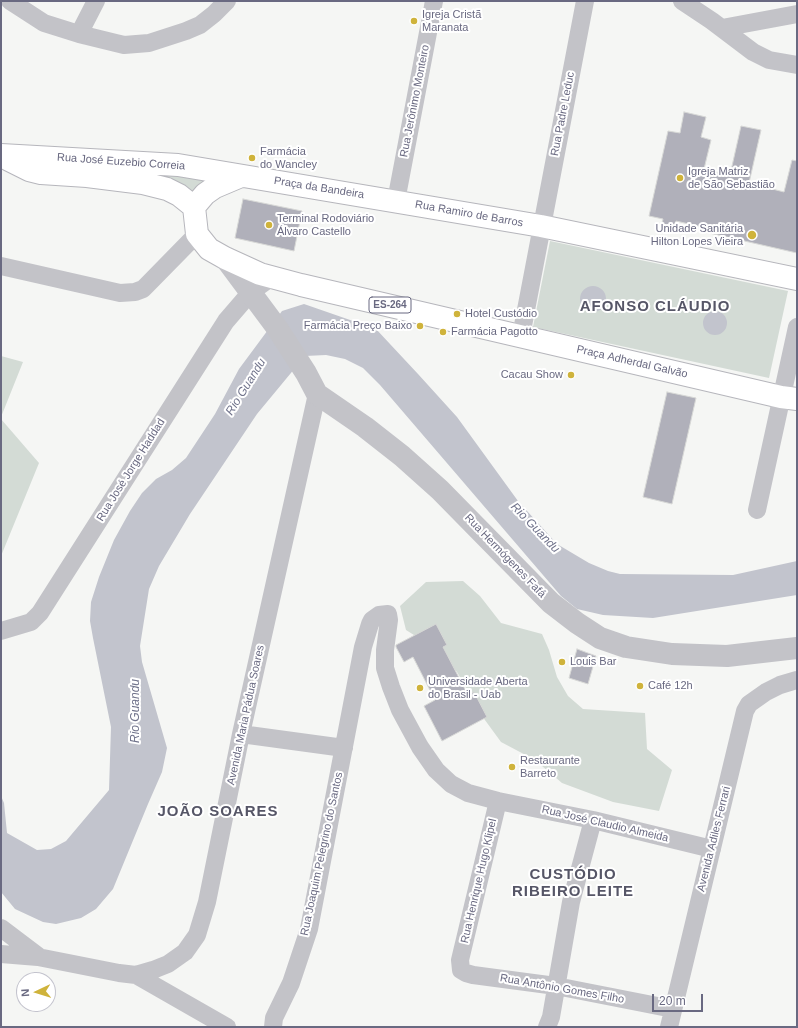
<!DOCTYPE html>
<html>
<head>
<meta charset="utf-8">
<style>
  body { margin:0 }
  #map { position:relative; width:798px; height:1028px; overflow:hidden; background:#f5f6f4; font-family:Helvetica,sans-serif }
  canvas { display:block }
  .frame { position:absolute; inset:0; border:2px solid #696981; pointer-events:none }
  .north { position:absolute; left:16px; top:972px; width:40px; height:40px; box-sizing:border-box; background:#fff; border:1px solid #c3c3cd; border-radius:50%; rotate:266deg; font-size:11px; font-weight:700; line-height:16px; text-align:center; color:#696981 }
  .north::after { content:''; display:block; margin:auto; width:14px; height:18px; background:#cfb33b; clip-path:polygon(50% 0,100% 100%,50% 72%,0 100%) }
  .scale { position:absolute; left:652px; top:994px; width:51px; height:18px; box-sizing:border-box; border:2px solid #696981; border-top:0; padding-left:5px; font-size:12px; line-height:14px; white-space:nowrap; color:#696981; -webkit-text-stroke:3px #fff; paint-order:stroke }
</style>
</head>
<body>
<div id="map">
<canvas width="798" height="1028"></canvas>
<div class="frame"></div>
<div class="north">N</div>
<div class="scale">20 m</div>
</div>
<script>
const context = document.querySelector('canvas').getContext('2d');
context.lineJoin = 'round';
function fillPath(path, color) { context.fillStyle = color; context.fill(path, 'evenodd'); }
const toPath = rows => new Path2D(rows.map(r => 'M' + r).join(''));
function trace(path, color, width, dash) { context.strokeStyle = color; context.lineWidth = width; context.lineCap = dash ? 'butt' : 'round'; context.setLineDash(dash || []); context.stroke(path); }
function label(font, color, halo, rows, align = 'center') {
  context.font = font + ' Helvetica,sans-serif'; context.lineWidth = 4; context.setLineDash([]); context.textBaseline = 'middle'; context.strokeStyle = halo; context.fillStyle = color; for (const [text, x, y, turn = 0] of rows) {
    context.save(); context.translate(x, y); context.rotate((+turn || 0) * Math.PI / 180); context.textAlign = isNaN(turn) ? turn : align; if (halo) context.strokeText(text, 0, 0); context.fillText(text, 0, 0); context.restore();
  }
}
const green = toPath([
  [84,169,210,178,193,194],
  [550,241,788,291,769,378,533,327],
  [1,356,23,362,1,417],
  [1,419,39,463,1,556],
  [463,581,480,596,501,623,542,634,549,650,557,677,568,696,583,709,645,713,647,749,672,770,659,811,613,802,562,783,535,760,501,742,482,716,457,672,433,647,406,630,400,606,426,582]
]);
const water = toPath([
  '580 299a13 13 0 1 1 26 0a13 13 0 1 1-26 0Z',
  [304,304,376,329,418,374,457,417,518,501,557,544,589,563,608,571,620,574,733,575,797,561,797,595,653,618,603,615,577,609,561,596,380,385,363,368,345,359,326,355,305,356,257,414,190,514,159,566,149,589,140,646,142,662,167,748,162,772,148,804,113,889,96,909,81,918,56,924,43,922,15,909,1,892,1,796,4,803,7,833,37,850,51,849,66,841,109,790,111,727,93,638,90,621,91,602,99,577,114,540,130,511,142,493,156,479,172,470,186,458,215,414,239,369,282,311],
  '703 323a12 12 0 1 1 24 0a12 12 0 1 1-24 0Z'
]);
const building = toPath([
  [684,112,706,117,701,137,711,140,704,169,730,175,741,126,761,130,749,183,784,192,792,160,797,161,797,253,705,232,706,228,676,221,674,230,661,227,663,219,649,216,668,131,680,133,684,112],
  [243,199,302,211,294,251,235,238,243,199],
  [667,392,696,398,672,504,643,497,667,392],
  [436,624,447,645,443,647,468,695,474,692,487,717,442,741,424,706,435,700,413,657,404,662,396,647,396,645,436,624],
  [577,649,596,656,588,684,569,678,577,649]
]);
const minor = toPath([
  [10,1,44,23,79,34,124,45,149,43,186,31,200,25,214,14,227,1],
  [682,1,712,21,753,52,769,60,797,65],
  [722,28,797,14],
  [79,34,96,1],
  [396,201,434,1],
  [1,266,120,293,135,292,143,289,147,285,197,234],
  [521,336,585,1],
  [757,510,797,327],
  [1,631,31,622,40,613,226,321,251,292,272,277],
  [241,734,344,748],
  [498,801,460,960,461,970,466,973,473,975,556,986,673,1009],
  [1,928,38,956],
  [1,954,38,957,119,973,136,975,153,970,168,964,185,952,197,935,207,902,241,734,317,394],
  [136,975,227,1027],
  [273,1027,274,1018,291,983,309,929,363,647,370,624,372,620,379,615,388,614,389,620,385,650,385,668,391,687,400,710,420,747,436,770,451,784,468,793,498,801,593,820,712,849],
  [547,1027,551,1017,571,902,593,820],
  [669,1027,745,711,749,704,766,692,780,685,797,680]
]);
const tertiary = toPath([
  [225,258,277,328,306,373,317,394,365,427,402,456,440,490,551,603,577,623,600,638,626,647,672,654,727,656,797,648]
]);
const primary = toPath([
  [1,155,178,165,541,226,797,279],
  [9,160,29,170,41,173,87,176,143,183,167,189,179,195,194,207],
  [194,207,197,234,209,249,225,258,260,274,301,285,781,397,797,399],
  [194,207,205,194,215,187,241,176]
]);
const markers = [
  [414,21,4,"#cfb33b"],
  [252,158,4,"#cfb33b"],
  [680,178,4,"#cfb33b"],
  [269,225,4,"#cfb33b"],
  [752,235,5,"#cfb33b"],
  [457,314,4,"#cfb33b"],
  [420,326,4,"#cfb33b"],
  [443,332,4,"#cfb33b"],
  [571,375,4,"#cfb33b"],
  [562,662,4,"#cfb33b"],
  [640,686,4,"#cfb33b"],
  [420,688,4,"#cfb33b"],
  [512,767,4,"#cfb33b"]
];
const shields = [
  [390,305,42]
];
const shieldNames = [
  ["ES-264",390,305]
];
const poiNames = [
  ["Igreja Cristã",422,15],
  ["Maranata",422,28],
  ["Farmácia",260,152],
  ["do Wancley",260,165],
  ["Igreja Matriz",688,172],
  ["de São Sebastião",688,185],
  ["Terminal Rodoviário",277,219],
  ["Álvaro Castello",277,232],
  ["Unidade Sanitária",743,229,"right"],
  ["Hilton Lopes Vieira",743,242,"right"],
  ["Hotel Custódio",465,314],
  ["Farmácia Preço Baixo",412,326,"right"],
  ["Farmácia Pagotto",451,332],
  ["Cacau Show",563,375,"right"],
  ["Louis Bar",570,662],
  ["Universidade Aberta",428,682],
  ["do Brasil - Uab",428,695],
  ["Café 12h",648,686],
  ["Restaurante",520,761],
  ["Barreto",520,774]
];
const streetNames = [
  ["Rua Jerônimo Monteiro",415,101,-79],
  ["Rua Padre Leduc",563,114,-79],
  ["Rua José Euzebio Correia",121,162,4],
  ["Praça da Bandeira",319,188,9],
  ["Rua Ramiro de Barros",469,214,10],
  ["Praça Adherdal Galvão",632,362,13],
  ["Rua José Jorge Haddad",131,470,-58],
  ["Rua Hermógenes Fafá",505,556,46],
  ["Avenida Maria Pádua Soares",246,715,-78],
  ["Rua José Claudio Almeida",605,824,13],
  ["Avenida Adiles Ferrari",714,839,-76],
  ["Rua Joaquim Pelegrino do Santos",322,854,-78],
  ["Rua Henrique Hugo Klipel",479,881,-77],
  ["Rua Antônio Gomes Filho",562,989,10]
];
const waterNames = [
  ["Rio Guandu",246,387,-58],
  ["Rio Guandu",535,528,46],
  ["Rio Guandu",136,711,-90]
];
const districtNames = [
  ["AFONSO CLÁUDIO",655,307],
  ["JOÃO SOARES",218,812],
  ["CUSTÓDIO",573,875],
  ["RIBEIRO LEITE",573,892]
];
fillPath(green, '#d3dbd5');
fillPath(water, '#c2c4cd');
fillPath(building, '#b0b0ba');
trace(building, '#d7d8d6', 1);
trace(primary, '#b6b6bc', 24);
trace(minor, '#c3c3c8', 18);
trace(tertiary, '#c3c3c8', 22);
trace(primary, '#fff', 22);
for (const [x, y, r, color] of markers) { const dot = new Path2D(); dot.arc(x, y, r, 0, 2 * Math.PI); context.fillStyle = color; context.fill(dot); trace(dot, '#fff', 1.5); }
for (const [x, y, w] of shields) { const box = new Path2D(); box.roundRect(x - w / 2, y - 8, w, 16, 3); context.fillStyle = '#fff'; context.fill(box); trace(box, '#696981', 1); }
label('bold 10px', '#696981', null, shieldNames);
label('11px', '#696981', '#fff', poiNames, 'left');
label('11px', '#696981', '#fff', streetNames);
label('italic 12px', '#70738b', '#fff', waterNames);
context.letterSpacing = '1px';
label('bold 15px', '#565667', '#fff', districtNames);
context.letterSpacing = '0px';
</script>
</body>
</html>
